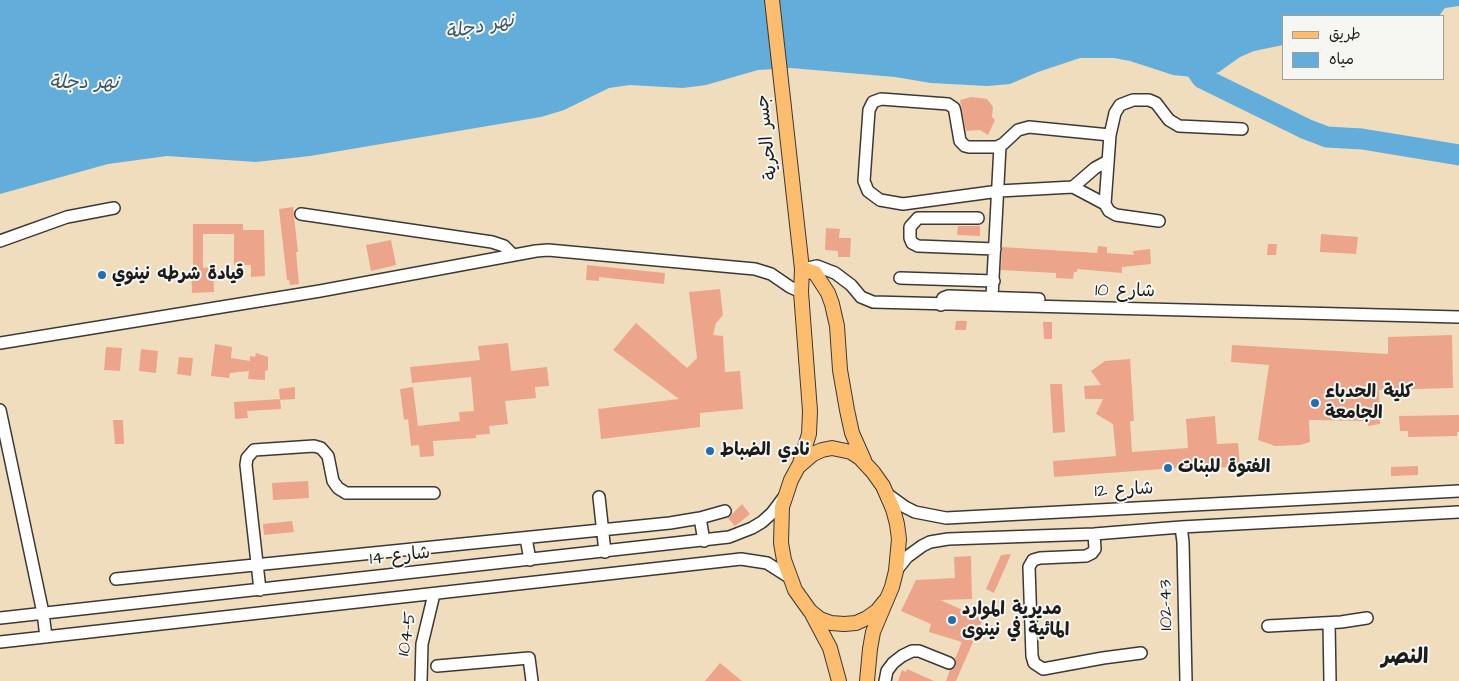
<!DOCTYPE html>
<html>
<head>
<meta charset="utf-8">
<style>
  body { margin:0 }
  #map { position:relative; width:1459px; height:681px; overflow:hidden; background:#f0ddbd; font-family:"Architects Daughter","Playpen Sans Arabic",sans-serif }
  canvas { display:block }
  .legend { position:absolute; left:1282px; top:15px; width:162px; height:65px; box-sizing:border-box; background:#f6f6f2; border:1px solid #9f9f9c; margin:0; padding:6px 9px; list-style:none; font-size:15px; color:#1c1c1c }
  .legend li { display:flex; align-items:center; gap:10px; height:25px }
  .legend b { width:25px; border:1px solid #9f9f9c }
</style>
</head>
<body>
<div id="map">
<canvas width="1459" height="681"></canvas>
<ul class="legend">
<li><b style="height:6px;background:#fcbd6f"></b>طريق</li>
<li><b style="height:14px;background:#63addb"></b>مياه</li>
</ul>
</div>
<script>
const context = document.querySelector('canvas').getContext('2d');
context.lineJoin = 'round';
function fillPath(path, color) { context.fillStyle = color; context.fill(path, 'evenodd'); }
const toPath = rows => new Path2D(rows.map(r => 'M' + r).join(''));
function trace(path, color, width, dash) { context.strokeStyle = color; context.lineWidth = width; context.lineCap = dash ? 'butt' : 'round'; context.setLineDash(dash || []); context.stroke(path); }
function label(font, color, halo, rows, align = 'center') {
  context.font = font + ' "Architects Daughter","Playpen Sans Arabic",sans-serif'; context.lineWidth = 4; context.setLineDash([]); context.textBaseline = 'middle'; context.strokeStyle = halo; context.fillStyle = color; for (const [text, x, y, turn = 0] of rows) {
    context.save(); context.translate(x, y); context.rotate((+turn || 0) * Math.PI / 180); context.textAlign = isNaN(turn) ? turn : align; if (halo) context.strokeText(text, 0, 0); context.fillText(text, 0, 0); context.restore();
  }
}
const water = toPath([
  [0,0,1459,0,1459,6,1445,8,1439,16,1283,16,1283,45,1254,51,1240,57,1219,72,1202,78,1173,75,1130,61,1114,58,1080,58,1038,72,1010,84,987,86,931,83,895,77,791,68,758,70,706,85,683,88,630,85,609,88,564,110,541,117,310,156,256,162,167,156,108,164,0,194]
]);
const river = toPath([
  [1186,55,1202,78,1306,129,1327,137,1362,139,1459,155]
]);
const building = toPath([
  [971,97,987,99,993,107,992,117,995,120,988,135,980,130,966,131,960,100],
  [293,207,298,252,296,252,299,284,290,285,289,280,287,280,279,209],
  [193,224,243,224,243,230,264,230,265,276,251,277,251,265,234,265,234,234,203,234,203,268,213,267,214,292,192,293,191,268,193,268],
  [958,226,980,226,980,236,957,235],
  [826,228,840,229,839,238,851,238,850,257,838,257,838,251,825,250],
  [1321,234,1358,237,1356,254,1320,252],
  [391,240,396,265,371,271,366,245],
  [1268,244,1277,244,1276,255,1267,255],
  [1098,246,1107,247,1107,253,1134,255,1133,251,1150,249,1151,264,1122,267,1122,273,1077,269,1077,272,1074,272,1073,279,1056,278,1056,273,1001,270,1002,247,1097,253],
  [587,265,665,273,664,284,599,277,599,281,586,280],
  [720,289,723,315,716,323,713,335,723,336,725,372,740,371,743,409,700,413,700,427,601,439,598,409,679,399,613,350,636,323,687,368,697,358,689,292],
  [956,321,967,321,966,330,955,330],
  [1043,322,1052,322,1052,339,1044,339],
  [1452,335,1453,388,1379,390,1380,424,1368,426,1368,421,1309,420,1310,442,1300,445,1275,446,1258,440,1269,365,1231,362,1232,345,1388,354,1388,337],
  [508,343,511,371,547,367,549,386,535,387,536,398,505,401,508,424,489,426,490,434,476,435,476,438,433,441,434,456,420,457,419,445,411,446,408,419,404,420,400,389,413,387,418,426,460,421,459,412,474,411,471,377,412,383,410,367,480,360,478,346],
  [215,344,232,347,231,358,250,361,250,356,255,357,256,353,268,357,268,370,265,371,265,380,248,379,249,371,230,373,229,378,211,376],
  [106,347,122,348,120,371,104,370],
  [141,349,158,351,156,373,139,371],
  [179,357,193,358,191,376,177,374],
  [1130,359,1134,421,1130,421,1132,452,1188,448,1186,419,1215,416,1217,444,1238,443,1240,466,1191,470,1190,467,1054,477,1053,461,1116,456,1113,424,1096,414,1103,399,1085,399,1084,386,1101,385,1091,371,1105,361],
  [1050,384,1062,384,1065,432,1053,433],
  [295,387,295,399,280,400,279,389],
  [280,399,281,409,247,411,248,418,235,419,234,402],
  [1459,415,1459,432,1457,432,1457,436,1408,437,1408,431,1400,431,1399,416],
  [113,420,123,420,124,444,115,444],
  [1418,466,1418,475,1391,476,1391,467],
  [308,481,309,498,273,500,272,483],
  [742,504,750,514,735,526,728,518],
  [292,521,294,532,264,535,263,524],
  [1011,554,994,593,986,589,1001,555],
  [971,556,972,599,940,600,972,614,972,619,974,615,983,619,956,681,946,681,950,670,956,666,955,659,962,642,929,632,931,624,901,611,916,580,955,578,954,557],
  [720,663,742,681,705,681],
  [907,669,934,681,898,681,902,670,906,672]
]);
const minor = toPath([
  [1073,187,1095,168,1108,161],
  [1105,204,1073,187,999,191,903,204,880,200,868,191,864,181,869,110,873,102,881,99,948,104,954,108,955,112,960,141,965,146,969,147,997,147,1003,144,1018,130,1029,127,1110,135],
  [301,214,492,242,504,246,512,254],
  [978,218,918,218,910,227,910,238,912,243,918,246,995,249],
  [1159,221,1116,215,1109,211,1105,204,1110,135,1115,113,1120,105,1133,100,1149,100,1156,103,1169,120,1179,126,1242,129],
  [0,241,67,217,114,208],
  [803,269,817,266,835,273,851,285,861,297,873,302,1459,317],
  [900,278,994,281],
  [992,297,1000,146],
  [941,305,943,298,948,296,1039,299],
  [0,343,320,291,536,251,548,250,755,269,771,274,790,287,801,292],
  [0,410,43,613,46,637],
  [887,494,905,507,915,512,946,518,1459,491],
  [599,497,605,552],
  [700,518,704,541],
  [1181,527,1183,542,1186,681],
  [1094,534,1095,549,1092,553,1086,556,1040,558,1033,560,1029,567,1032,656,1034,663,1043,669,1103,658,1141,653],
  [526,538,530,560],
  [896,571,907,557,922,546,930,542,948,539,1094,534,1181,527,1459,512],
  [116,579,670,523,700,518,725,511],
  [260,590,246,465,247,458,254,450,314,446,321,448,328,456,333,481,338,488,346,493,434,493],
  [0,618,729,537,752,528,762,522,772,513,784,497],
  [1329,623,1330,681],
  [1268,626,1341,622,1367,618],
  [0,642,741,559,767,563,789,577],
  [437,666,529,658,532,681],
  [421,681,422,644,434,594],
  [885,681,887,671,893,663,902,656,912,651,919,651,949,663]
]);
const major = toPath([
  [772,0,802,269,801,292,810,411,809,434,800,463],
  [802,269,815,273,828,293,832,304,837,326,840,370,847,410,852,433,864,460],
  [812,614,830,648,839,681],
  [867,681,870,649,873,632,892,587,896,571,899,539,897,524,893,509,883,486,873,472,860,458,851,452,832,448,822,450,813,454,798,467,791,480,782,507,781,543,784,560,795,590,810,611,820,619,831,623,844,624,856,623,867,618,877,611,885,601]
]);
const markers = [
  [102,275,5,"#1f6fb2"],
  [1315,403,5,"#1f6fb2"],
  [710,451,5,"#1f6fb2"],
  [1168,468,5,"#1f6fb2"],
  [952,620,5,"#1f6fb2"]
];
const streetNames = [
  ["جسر الحرية",768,137,-96],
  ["شارع 10",1125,292,1],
  ["شارع 12",1124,491,-3],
  ["شارع 14",400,557,-6],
  ["102-43",1167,605,-91],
  ["104-5",408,634,-81]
];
const poiNames = [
  ["قيادة شرطه نينوي",112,275],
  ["كلية الحدباء",1325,393],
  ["الجامعة",1325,414],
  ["نادي الضباط",720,451],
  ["الفتوة للبنات",1178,468],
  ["مديرية الموارد",962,610],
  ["المائية في نينوى",962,631]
];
const waterNames = [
  ["نهر دجلة",480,28,-11],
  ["نهر دجلة",84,84]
];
const districtNames = [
  ["النصر",1405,658]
];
fillPath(water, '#63addb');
trace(river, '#63addb', 21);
fillPath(building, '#eca58b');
trace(minor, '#3c3934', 14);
trace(major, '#3c3934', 16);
trace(minor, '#fff', 11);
trace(major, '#fcbd6f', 14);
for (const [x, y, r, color] of markers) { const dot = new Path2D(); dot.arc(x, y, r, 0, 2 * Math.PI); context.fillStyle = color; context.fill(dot); trace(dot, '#f6f6f2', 2); }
label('18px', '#1c1c1c', '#f6f6f2', streetNames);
label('bold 18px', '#1c1c1c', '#f6f6f2', poiNames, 'left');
label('italic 19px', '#385668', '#f6f6f2', waterNames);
label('bold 22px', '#1c1c1c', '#f6f6f2', districtNames);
</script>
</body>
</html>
